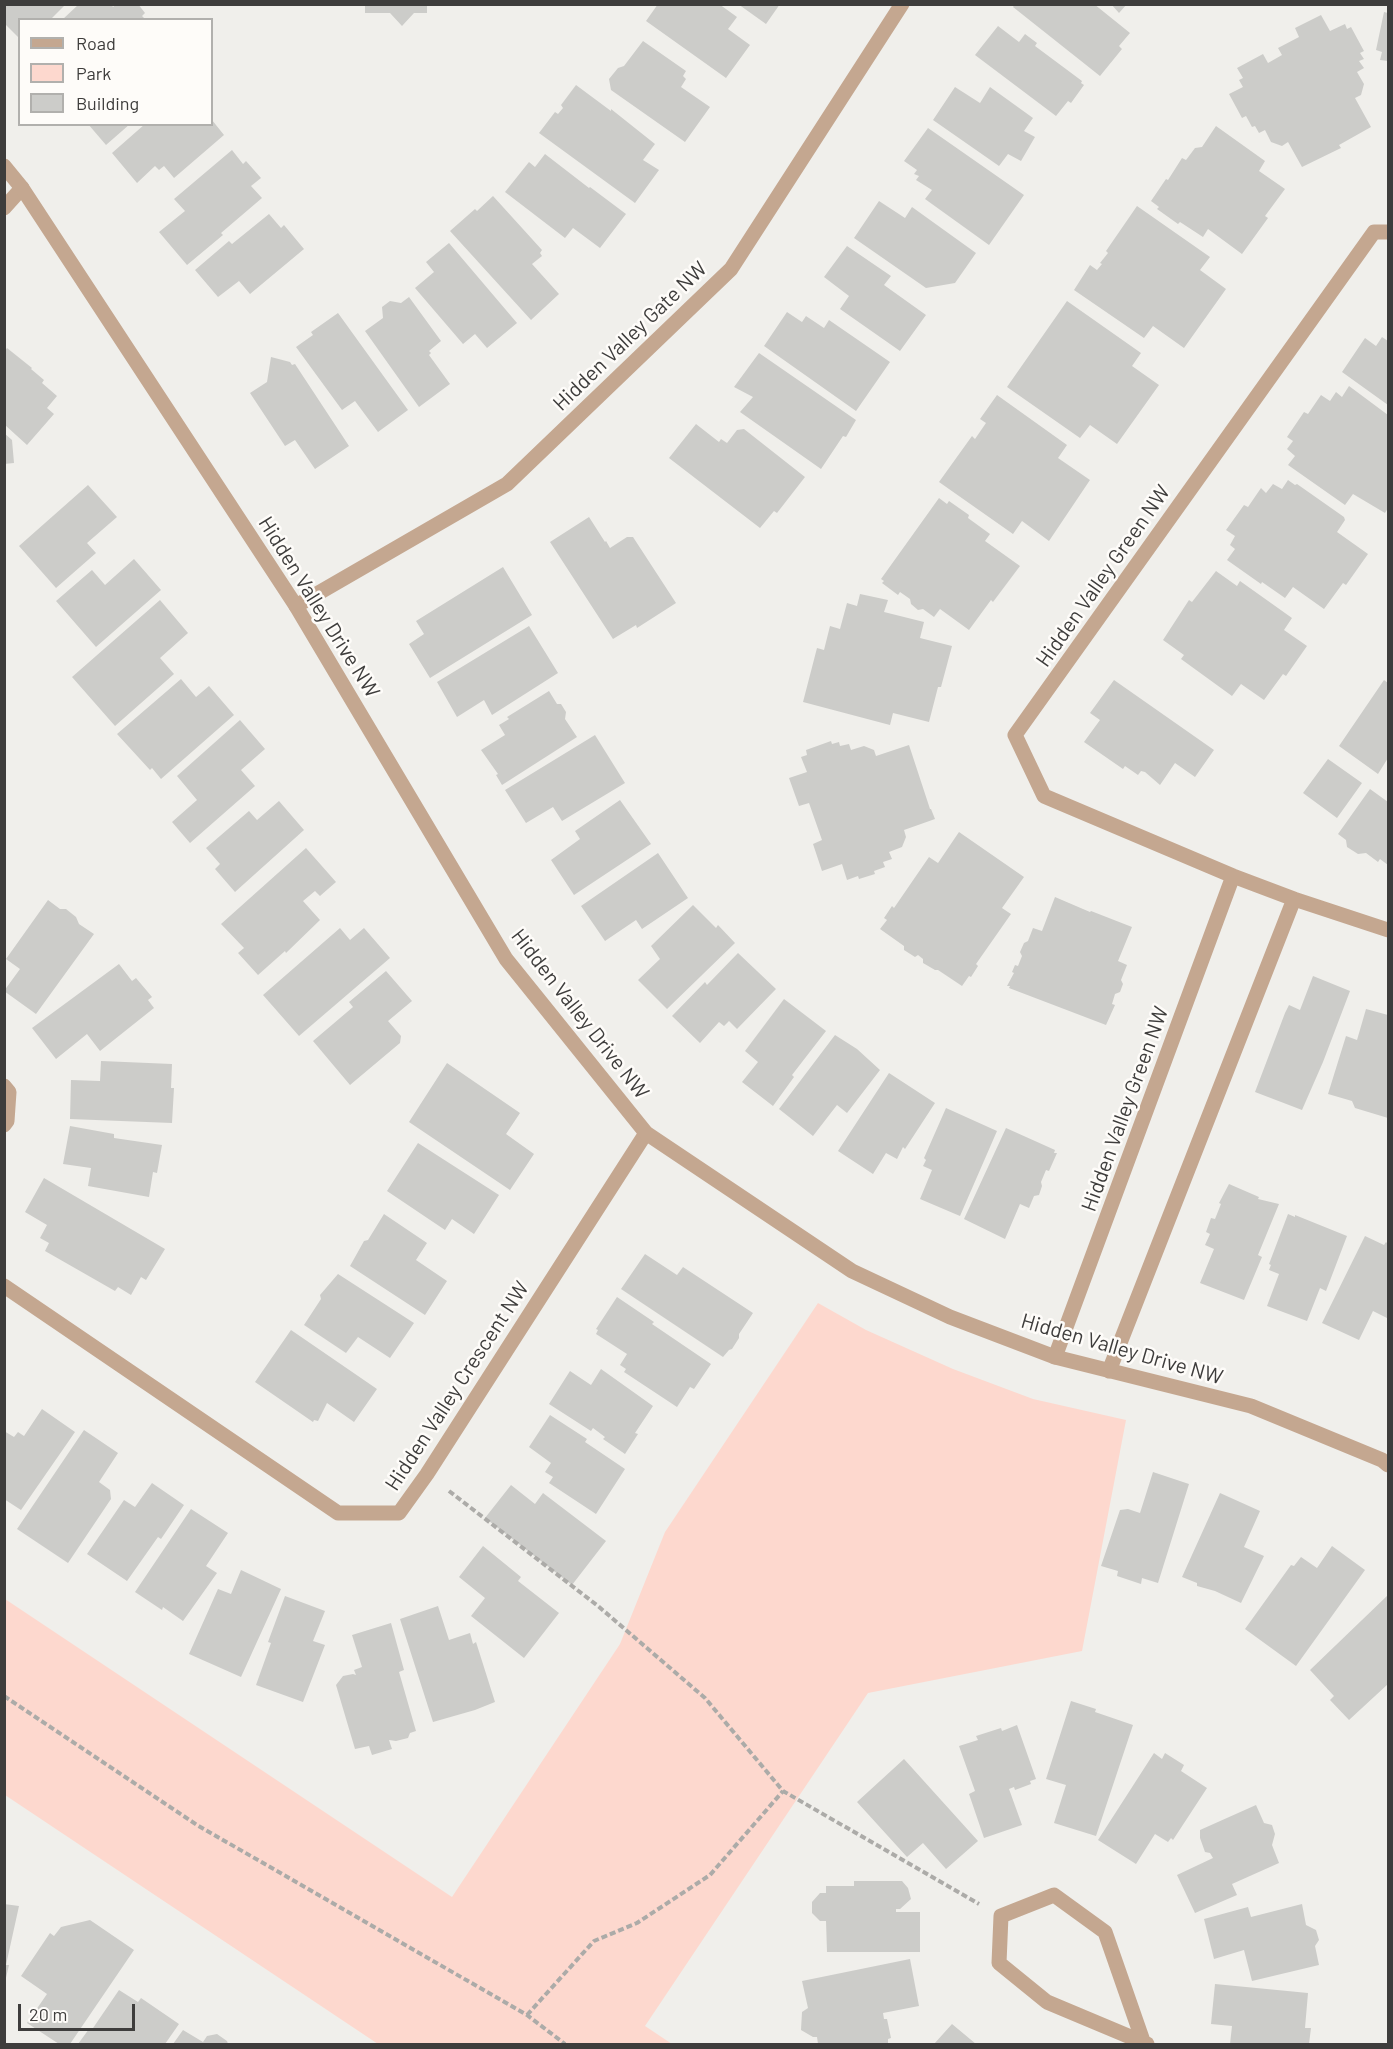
<!DOCTYPE html>
<html>
<head>
<meta charset="utf-8">
<style>
  body { margin:0 }
  #map { position:relative; width:1393px; height:2049px; overflow:hidden; background:#f0efeb; font-family:Barlow,sans-serif }
  canvas { display:block }
  .frame { position:absolute; inset:0; border:6px solid #3e3d3c; pointer-events:none }
  .legend { position:absolute; left:18px; top:18px; width:195px; height:108px; box-sizing:border-box; background:#fefcf9; border:2px solid #b1b0ad; margin:0; padding:8px 10px; list-style:none; font-size:18px; color:#3e3d3c }
  .legend li { display:flex; align-items:center; gap:12px; height:30px }
  .legend b { width:30px; border:2px solid #b1b0ad }
  .scale { position:absolute; left:18px; top:2004px; width:117px; height:27px; box-sizing:border-box; border:3px solid #3e3d3c; border-top:0; padding-left:8px; font-size:18px; line-height:21px; white-space:nowrap; color:#3e3d3c; -webkit-text-stroke:4px #fefcf9; paint-order:stroke }
</style>
</head>
<body>
<div id="map">
<canvas width="1393" height="2049"></canvas>
<div class="frame"></div>
<ul class="legend">
<li><b style="height:8px;background:#c4a790"></b>Road</li>
<li><b style="height:16px;background:#fdd8ce"></b>Park</li>
<li><b style="height:16px;background:#ccccc9"></b>Building</li>
</ul>
<div class="scale">20 m</div>
</div>
<script>
const context = document.querySelector('canvas').getContext('2d');
context.lineJoin = 'round';
function fillPath(path, color) { context.fillStyle = color; context.fill(path, 'evenodd'); }
const toPath = rows => new Path2D(rows.map(r => 'M' + r).join(''));
function trace(path, color, width, dash) { context.strokeStyle = color; context.lineWidth = width; context.lineCap = dash ? 'butt' : 'round'; context.setLineDash(dash || []); context.stroke(path); }
function label(font, color, halo, rows, align = 'center') {
  context.font = font + ' Barlow,sans-serif'; context.lineWidth = 5; context.setLineDash([]); context.textBaseline = 'middle'; context.strokeStyle = halo; context.fillStyle = color; for (const [text, x, y, turn = 0] of rows) {
    context.save(); context.translate(x, y); context.rotate((+turn || 0) * Math.PI / 180); context.textAlign = isNaN(turn) ? turn : align; if (halo) context.strokeText(text, 0, 0); context.fillText(text, 0, 0); context.restore();
  }
}
const green = toPath([
  [818,1303,866,1330,953,1369,1033,1399,1126,1420,1082,1651,868,1693,645,2026,672,2044,378,2044,5,1795,5,1599,452,1897,620,1644,665,1532]
]);
const building = toPath([
  [4,4,66,4,50,20,20,20,20,39,4,23],
  [79,4,111,4,113,7,116,4,138,4,145,13,142,16,144,18,62,20],
  [365,4,427,4,427,13,414,13,402,26,390,13,365,13],
  [658,4,719,4,737,17,728,29,750,45,726,78,646,21],
  [738,4,780,4,766,24],
  [1015,4,1094,4,1130,33,1119,46,1122,49,1100,76,1013,7],
  [1111,4,1127,4,1119,13],
  [1384,12,1388,13,1388,61,1380,60,1382,52,1376,50],
  [1321,15,1330,31,1345,24,1347,29,1351,27,1364,51,1360,53,1364,59,1359,61,1364,68,1357,72,1364,84,1361,95,1355,98,1371,127,1339,145,1341,148,1302,167,1288,142,1282,146,1271,142,1265,130,1259,133,1255,126,1252,127,1246,116,1242,118,1229,94,1243,87,1239,80,1243,78,1237,68,1263,54,1268,63,1282,55,1278,48,1299,37,1295,28],
  [998,26,1019,42,1025,34,1037,43,1035,46,1082,81,1081,83,1084,85,1071,103,1068,101,1056,116,975,55],
  [643,41,686,71,683,76,686,79,681,87,710,107,685,142,611,90,609,79,618,68,624,66],
  [576,85,611,111,611,109,655,144,643,160,659,170,635,203,539,133,555,112,558,114,563,108,561,105],
  [955,87,980,103,990,87,1033,118,1024,131,1035,137,1021,161,1008,154,999,166,933,120],
  [212,120,224,135,174,178,164,166,159,170,155,166,137,183,112,153,145,124,212,124],
  [88,124,130,124,106,145],
  [1216,126,1265,161,1259,171,1285,189,1265,216,1268,218,1242,254,1208,229,1203,237,1180,222,1178,224,1157,209,1159,207,1151,201,1166,179,1168,180,1182,158,1186,160,1195,148,1202,147],
  [928,128,1024,195,989,245,925,199,932,190,916,180,919,176,914,174,917,170,904,161],
  [232,150,243,164,246,161,261,178,251,186,262,198,221,233,223,235,187,265,159,232,185,211,174,199],
  [545,154,589,188,590,187,626,214,600,248,573,228,565,238,505,192,529,162,535,167],
  [493,196,542,250,540,253,542,256,532,264,559,294,531,320,450,231,475,209,477,211],
  [879,201,905,218,912,207,976,253,955,283,926,288,854,238],
  [1137,206,1210,257,1200,270,1226,289,1184,348,1153,326,1144,338,1074,290,1090,265,1097,270,1102,264,1100,263,1108,253,1106,251],
  [269,214,281,228,284,225,304,249,250,294,239,281,218,297,195,270,229,241,232,244],
  [449,243,517,323,487,348,475,334,463,344,415,288,434,272,426,262],
  [847,246,891,276,884,285,926,315,900,351,840,309,849,296,824,277],
  [409,297,441,341,429,351,431,353,429,355,450,384,419,407,365,331,383,318,382,307,390,301,401,303],
  [1067,301,1141,353,1132,366,1159,385,1117,444,1090,425,1080,438,1007,387],
  [787,312,802,322,806,316,824,328,829,320,890,362,856,411,764,346],
  [338,313,408,410,378,432,355,401,342,410,296,347,313,335,311,332],
  [1382,337,1388,341,1388,405,1342,372,1365,338,1376,346],
  [7,348,32,368,31,369,44,380,42,383,57,396,47,408,54,414,27,445,5,425,5,351],
  [759,353,856,420,846,437,843,436,821,469,740,412,753,397,734,387],
  [271,357,290,362,292,365,295,364,349,446,315,469,295,440,285,446,250,393,267,382],
  [1349,386,1388,415,1388,508,1385,513,1353,494,1345,505,1288,465,1295,456,1287,449,1293,441,1287,437,1304,412,1308,414,1321,395,1330,401,1336,392,1342,397],
  [997,395,1067,445,1058,458,1090,480,1049,541,1022,521,1013,534,939,482,972,436,975,439,986,423,980,419],
  [696,424,719,442,721,439,727,443,737,430,744,429,805,477,777,513,774,511,760,528,669,458],
  [4,433,12,440,14,463,4,464],
  [1288,480,1295,485,1297,484,1344,517,1345,520,1337,532,1368,554,1346,585,1343,583,1324,609,1293,587,1285,598,1262,582,1261,584,1227,560,1235,549,1230,545,1235,536,1226,530,1244,505,1248,507,1261,488,1266,493,1273,484,1282,489],
  [88,485,117,517,87,543,96,553,56,588,19,546],
  [939,498,947,504,949,501,969,515,968,518,990,534,985,541,1020,566,993,602,991,600,969,630,940,609,934,617,923,609,918,610,911,604,910,599,900,592,898,595,882,583,884,581,881,579],
  [589,517,605,542,606,541,610,548,627,537,633,537,676,603,637,628,636,625,613,639,550,542],
  [134,559,161,590,96,647,56,601,92,570,105,585],
  [503,567,532,615,430,678,409,644,424,634,416,621],
  [1216,571,1237,586,1240,581,1292,618,1284,630,1307,646,1286,676,1283,674,1264,700,1241,684,1232,696,1181,659,1184,655,1163,640,1189,600,1192,602],
  [860,594,888,600,884,612,924,622,920,638,952,646,941,687,938,687,929,722,893,713,890,725,803,702,817,648,824,650,830,626,840,629,847,603,857,606],
  [160,600,188,633,160,658,174,674,115,726,72,677],
  [529,626,558,673,492,715,484,700,457,717,437,682],
  [181,679,196,697,209,686,234,715,161,779,152,768,150,770,117,734],
  [1114,680,1214,750,1195,777,1175,763,1160,785,1145,772,1141,771,1138,775,1125,766,1123,769,1084,742,1100,720,1090,713],
  [1384,680,1388,683,1388,758,1378,774,1339,746],
  [549,691,557,704,561,704,566,712,565,719,577,737,502,785,496,775,498,774,481,750,505,735,499,725,509,719,507,717],
  [240,720,265,749,241,770,255,786,190,843,172,822,197,800,177,776],
  [595,735,625,783,562,821,553,807,526,823,505,790],
  [831,741,832,744,839,742,840,746,849,744,851,750,864,746,874,750,876,756,909,745,930,809,931,809,935,819,904,830,906,837,902,847,889,852,892,859,883,862,885,867,874,871,875,874,859,879,858,876,847,880,842,864,822,871,813,844,822,840,809,803,799,806,789,778,807,772,801,757,807,755,806,750],
  [1328,759,1362,783,1337,818,1303,793],
  [1370,789,1388,802,1388,865,1380,859,1378,862,1366,853,1358,854,1347,847,1346,840,1338,834],
  [620,800,651,844,574,895,551,860,580,839,575,831],
  [279,801,304,830,235,892,215,869,220,864,206,848,249,811,257,820],
  [959,832,1024,877,1002,908,1011,914,976,964,978,966,971,977,969,976,962,986,938,970,935,970,923,963,923,959,918,955,915,957,904,950,904,946,880,929,887,920,884,918,892,906,894,908,929,857,938,863],
  [306,848,336,882,320,896,315,891,303,901,320,920,286,953,285,951,258,975,238,953,244,948,221,924],
  [658,853,688,898,642,929,636,920,605,941,581,906],
  [1055,897,1090,912,1091,911,1132,927,1118,961,1127,965,1121,980,1123,984,1120,992,1115,994,1112,1004,1115,1005,1106,1025,1009,988,1010,986,1007,986,1014,973,1012,972,1015,965,1018,966,1022,956,1020,952,1024,943,1028,941,1033,928,1042,931],
  [48,900,60,909,66,909,76,917,79,924,94,934,36,1014,4,991,20,969,6,959],
  [693,905,716,928,718,925,735,943,667,1009,638,980,660,959,651,946],
  [340,928,350,940,364,928,390,958,299,1036,263,995],
  [738,953,776,989,737,1029,729,1021,724,1026,719,1022,700,1043,672,1016,705,982,707,985],
  [119,964,132,981,136,978,152,997,148,1000,154,1008,100,1051,87,1034,56,1059,32,1028],
  [386,971,412,1001,388,1021,401,1036,400,1043,350,1085,313,1041,353,1007,349,1002],
  [1313,976,1350,991,1323,1062,1302,1110,1255,1092,1285,1013,1289,1005,1300,1010],
  [784,999,826,1031,792,1075,794,1077,773,1106,742,1082,758,1062,745,1051],
  [1366,1009,1388,1015,1388,1118,1355,1108,1352,1101,1328,1094,1346,1036,1357,1040],
  [835,1035,857,1049,880,1070,847,1113,837,1105,813,1136,779,1109],
  [101,1061,172,1064,171,1088,174,1088,172,1123,70,1119,71,1080,100,1081],
  [447,1063,520,1113,506,1134,534,1154,510,1190,409,1122],
  [889,1073,935,1103,905,1149,903,1147,897,1159,886,1153,873,1174,838,1151],
  [946,1108,997,1131,960,1216,920,1199,932,1170,923,1166,926,1160,924,1158],
  [70,1126,114,1134,114,1138,162,1145,157,1173,153,1172,149,1197,88,1186,91,1168,63,1164],
  [1006,1128,1055,1150,1054,1153,1057,1153,1049,1171,1046,1170,1041,1182,1042,1186,1039,1195,1034,1196,1029,1208,1020,1204,1005,1239,964,1219],
  [418,1143,499,1195,474,1234,452,1219,445,1230,387,1191],
  [44,1178,165,1249,146,1280,141,1277,131,1295,118,1287,115,1291,45,1251,49,1243,40,1238,47,1225,25,1212],
  [1229,1184,1259,1197,1258,1199,1279,1204,1258,1255,1262,1257,1244,1300,1200,1283,1214,1249,1205,1245,1210,1234,1206,1232,1211,1218,1215,1219,1221,1204,1219,1203],
  [384,1214,427,1243,416,1260,447,1281,425,1315,350,1266,364,1241,368,1240],
  [1288,1214,1295,1217,1295,1215,1347,1236,1326,1291,1320,1288,1307,1321,1267,1306,1279,1274,1269,1270,1271,1265,1269,1264],
  [1365,1236,1384,1245,1386,1242,1388,1244,1388,1315,1387,1318,1373,1311,1359,1340,1322,1323],
  [645,1254,677,1275,683,1267,753,1313,739,1334,739,1338,732,1349,729,1350,723,1357,621,1289],
  [338,1274,414,1323,390,1358,358,1337,346,1353,304,1325,321,1299,320,1295],
  [617,1297,654,1322,652,1324,711,1364,694,1389,690,1387,677,1407,624,1372,626,1369,620,1365,627,1354,596,1334,598,1330,596,1329],
  [291,1330,377,1389,354,1422,327,1403,318,1421,314,1420,313,1422,255,1382],
  [601,1369,653,1406,635,1433,638,1434,625,1454,603,1439,605,1437,593,1428,591,1431,549,1404,570,1371,591,1385],
  [42,1409,75,1432,21,1510,4,1499,4,1431,14,1437,18,1432,24,1436],
  [550,1415,587,1439,585,1442,625,1469,596,1514,549,1483,553,1477,545,1472,551,1463,529,1447],
  [84,1430,118,1453,99,1482,110,1490,111,1499,68,1563,17,1529],
  [1153,1472,1189,1484,1158,1583,1142,1578,1141,1584,1117,1576,1118,1571,1101,1566,1120,1510,1128,1509,1140,1513],
  [152,1483,184,1505,161,1539,158,1537,127,1581,87,1554,124,1500,135,1507],
  [511,1485,535,1504,543,1493,606,1541,572,1585,485,1518],
  [1220,1493,1260,1511,1244,1547,1264,1556,1241,1603,1215,1591,1197,1586,1197,1583,1182,1577],
  [191,1509,228,1533,206,1566,217,1573,183,1621,163,1607,162,1610,135,1592],
  [483,1546,521,1577,518,1581,559,1613,524,1658,471,1616,485,1598,459,1577],
  [1332,1546,1365,1570,1296,1666,1245,1629,1291,1565,1294,1566,1301,1557,1317,1568],
  [241,1570,281,1589,241,1677,189,1654,218,1589,231,1594],
  [1388,1595,1388,1684,1349,1720,1330,1700,1334,1696,1310,1670],
  [285,1596,325,1611,313,1641,325,1645,303,1702,256,1685,271,1643,268,1642],
  [438,1606,449,1640,470,1633,473,1644,476,1642,495,1702,475,1710,433,1722,400,1619],
  [391,1623,404,1670,399,1672,416,1731,410,1733,408,1738,396,1741,389,1740,392,1749,372,1755,369,1746,355,1749,336,1685,343,1676,353,1674,356,1675,354,1670,362,1667,352,1635],
  [1071,1701,1096,1709,1095,1712,1133,1725,1096,1836,1054,1823,1066,1785,1046,1779],
  [1017,1725,1036,1779,1030,1781,1031,1784,1015,1790,1014,1787,1009,1789,1022,1825,984,1838,969,1794,975,1791,959,1746,978,1740,976,1736,1001,1728,1002,1731],
  [1154,1753,1162,1759,1165,1753,1184,1765,1181,1771,1207,1788,1173,1840,1171,1838,1168,1842,1155,1834,1136,1864,1098,1840],
  [904,1759,978,1841,946,1869,923,1843,907,1857,857,1802],
  [1256,1805,1264,1823,1272,1825,1275,1834,1272,1845,1279,1863,1232,1884,1237,1895,1195,1913,1177,1875,1213,1858,1210,1853,1205,1852,1200,1838,1200,1830],
  [854,1881,902,1881,908,1888,911,1899,900,1909,896,1909,896,1912,920,1912,920,1952,827,1952,826,1921,820,1921,812,1913,812,1902,820,1893,826,1893,826,1886,854,1886],
  [4,1904,19,1906,6,1965,9,1965,5,1982],
  [1302,1904,1306,1925,1316,1930,1319,1940,1315,1946,1319,1965,1252,1981,1244,1950,1214,1959,1204,1919,1248,1907,1251,1917],
  [90,1920,134,1950,70,2044,59,2044,27,2023,47,1994,21,1976,50,1933,54,1936,61,1927],
  [910,1959,919,2006,883,2013,884,2019,887,2019,891,2038,888,2039,888,2043,818,2044,817,2037,813,2037,801,2030,802,2012,808,2008,802,1981],
  [1215,1984,1308,1993,1305,2028,1311,2028,1309,2044,1230,2044,1232,2026,1211,2024],
  [119,1990,138,2002,141,1998,179,2024,165,2044,78,2044,89,2029,91,2031],
  [952,2024,976,2044,934,2044],
  [183,2030,203,2042,207,2036,217,2034,227,2041,228,2044,173,2044]
]);
const path = toPath([
  [449,1491,598,1606,705,1698,783,1791,979,1904],
  [4,1696,197,1825,527,2015,565,2044],
  [527,2015,594,1941,637,1923,710,1875,783,1791]
]);
const minor = toPath([
  [4,208,22,188],
  [1388,232,1374,232,1015,735,1044,796,1233,876,1294,899,1388,930],
  [296,606,507,484,731,269,902,4],
  [4,1086,9,1092,7,1121,4,1125],
  [4,1286,338,1513,399,1513,427,1474,646,1133],
  [1055,1357,1233,876],
  [1109,1371,1294,899],
  [1143,2041,1105,1932,1054,1895,1001,1916,999,1963,1047,2002,1147,2044]
]);
const tertiary = toPath([
  [4,166,22,188,296,606,506,959,646,1133,852,1271,950,1317,1055,1357,1251,1406,1382,1460,1388,1465]
]);
const streetNames = [
  ["Hidden Valley Gate NW",630,336,-44],
  ["Hidden Valley Green NW",1103,576,-55],
  ["Hidden Valley Drive NW",319,607,58],
  ["Hidden Valley Drive NW",580,1014,52],
  ["Hidden Valley Green NW",1125,1109,-70],
  ["Hidden Valley Drive NW",1122,1349,16],
  ["Hidden Valley Crescent NW",457,1386,-57]
];
fillPath(green, '#fdd8ce');
fillPath(building, '#ccccc9');
trace(path, '#acaba8', 4, [6, 3]);
trace(minor, '#c4a790', 15);
trace(tertiary, '#c4a790', 15);
label('21px', '#3e3d3c', '#fefcf9', streetNames);
</script>
</body>
</html>
